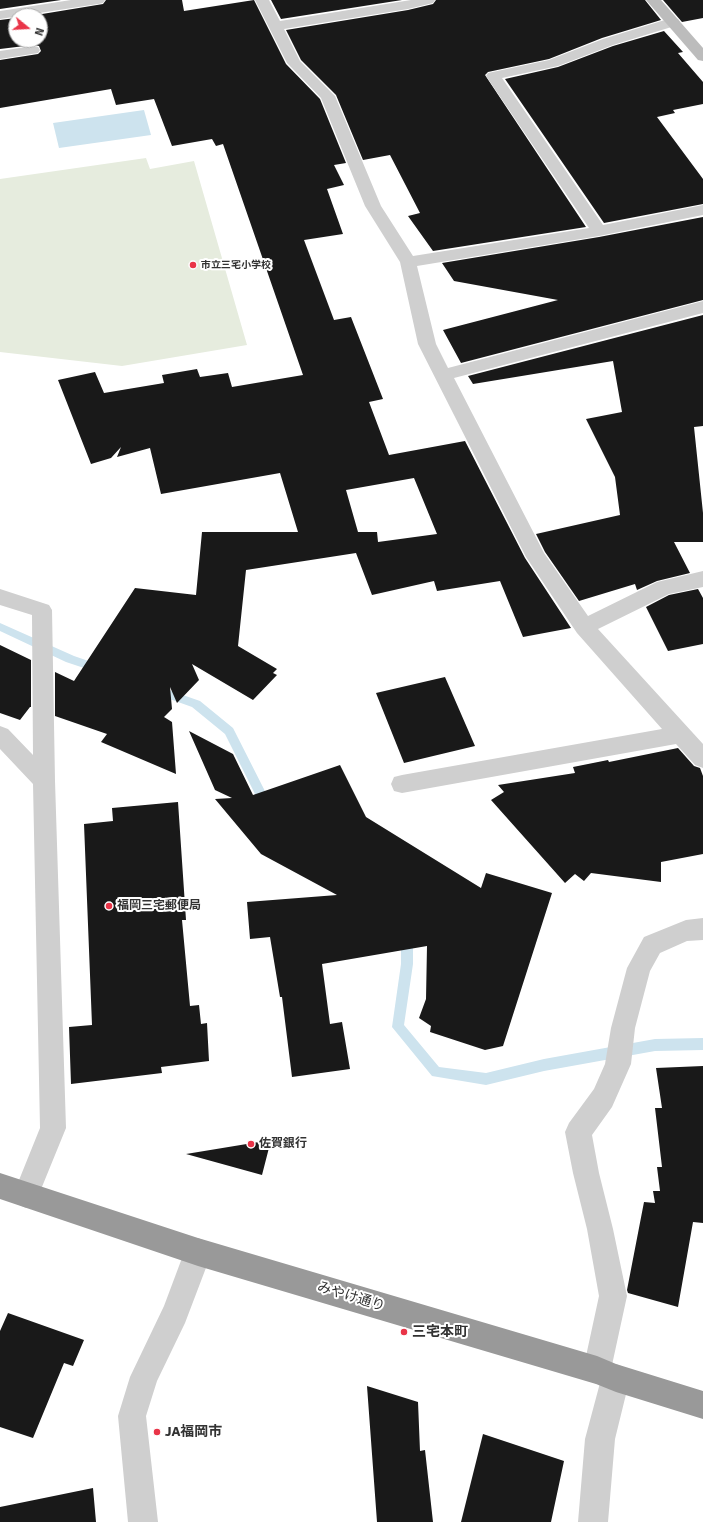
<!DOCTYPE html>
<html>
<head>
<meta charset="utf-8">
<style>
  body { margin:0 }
  #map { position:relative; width:703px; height:1522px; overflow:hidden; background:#fff; font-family:Signika,sans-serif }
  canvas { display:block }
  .north { position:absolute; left:8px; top:8px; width:40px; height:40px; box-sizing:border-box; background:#fff; border:1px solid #adadad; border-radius:50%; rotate:108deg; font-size:11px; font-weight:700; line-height:16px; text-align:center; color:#323232 }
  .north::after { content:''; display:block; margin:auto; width:14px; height:18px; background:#e93448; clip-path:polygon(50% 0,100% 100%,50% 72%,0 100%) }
</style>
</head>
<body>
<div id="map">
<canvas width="703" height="1522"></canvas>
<div class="north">N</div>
</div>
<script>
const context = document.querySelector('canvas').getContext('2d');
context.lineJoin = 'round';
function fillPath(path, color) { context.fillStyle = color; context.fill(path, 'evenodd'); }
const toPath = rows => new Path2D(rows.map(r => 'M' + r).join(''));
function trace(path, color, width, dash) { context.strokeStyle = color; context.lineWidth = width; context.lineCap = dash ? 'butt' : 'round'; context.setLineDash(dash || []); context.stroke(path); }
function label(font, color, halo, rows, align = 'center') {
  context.font = font + ' Signika,"Noto Sans JP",sans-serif'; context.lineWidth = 4; context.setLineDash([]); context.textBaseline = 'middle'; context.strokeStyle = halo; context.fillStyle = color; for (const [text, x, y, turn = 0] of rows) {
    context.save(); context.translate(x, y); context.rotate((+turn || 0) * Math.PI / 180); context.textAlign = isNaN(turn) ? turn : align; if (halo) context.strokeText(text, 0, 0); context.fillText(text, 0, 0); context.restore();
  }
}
const green = toPath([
  [146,158,150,169,194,161,247,345,122,366,0,352,0,179]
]);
const water = toPath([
  [144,110,151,135,59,148,53,123]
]);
const stream = toPath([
  [0,623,74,656,103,666,104,669,103,672,99,673,66,662,0,631,0,623],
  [157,686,200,701,233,728,272,805,270,808,266,810,262,808,225,734,192,707,153,693,152,690,153,687,157,686],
  [407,930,411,931,413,935,413,964,404,1025,439,1067,486,1073,544,1059,655,1039,703,1038,703,1050,655,1051,544,1071,486,1085,432,1076,392,1027,401,964,401,935,403,931,407,930]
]);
const building = toPath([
  [0,0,61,0,0,9],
  [106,0,182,0,184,11,254,0,286,64,320,99,346,163,334,165,344,185,327,189,343,234,304,240,334,320,351,317,383,399,369,402,389,455,465,441,525,558,571,628,523,637,500,581,437,591,434,581,372,595,356,553,246,570,238,646,277,669,273,673,277,675,253,700,192,664,199,680,177,703,170,687,172,709,164,717,172,722,176,774,101,742,107,734,55,716,55,672,74,681,135,588,196,595,202,532,298,532,280,473,161,494,150,448,117,457,121,447,111,458,91,464,58,380,95,372,104,393,164,383,162,375,197,369,200,377,228,373,232,387,303,375,223,144,216,146,212,139,172,146,154,99,116,105,111,89,0,108,0,60,38,54,41,51,39,46,33,45,0,49,0,20,16,18,16,40,40,40,40,16,30,16,103,4],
  [414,478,437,534,378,542,377,532,358,532,346,490],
  [271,0,402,0,281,19],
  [436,0,645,0,661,20,602,38,549,59,488,72,485,75,586,227,433,251,408,216,420,213,390,155,363,160,336,95,301,60,286,30,408,10,433,4],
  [663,0,703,0,703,18,682,22],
  [664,31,683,52,678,53,703,82,703,104,673,110,675,113,657,117,703,179,703,204,604,223,505,79,558,67,613,46],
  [703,217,703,300,461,363,443,330,558,300,454,281,442,263,599,237],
  [703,315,703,426,694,427,703,513,703,542,674,542,690,573,657,581,637,590,635,584,579,601,545,552,536,534,620,515,615,477,586,419,622,412,613,361,473,384,468,376],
  [698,589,703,598,703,644,668,651,646,607,669,595],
  [0,645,31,660,31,707,30,707,20,720,0,713],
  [445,677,475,746,404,763,376,693],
  [189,731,233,754,253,795,340,765,366,817,481,888,486,873,552,893,503,1046,485,1050,430,1032,431,1026,419,1018,426,999,427,946,322,964,330,1024,342,1022,350,1069,292,1077,282,997,280,997,270,937,250,939,247,902,337,895,261,854,215,799,232,798,215,790],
  [678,748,694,766,700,768,703,776,703,854,661,862,661,882,591,873,584,881,575,874,565,883,491,800,504,792,498,785,575,773,573,767,608,760,609,762],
  [178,802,186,920,182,920,190,1006,199,1005,201,1024,207,1023,209,1061,161,1067,162,1073,71,1084,69,1027,92,1025,84,824,113,821,112,808],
  [703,1066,703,1223,693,1222,678,1307,628,1293,627,1290,644,1202,655,1203,653,1191,660,1191,657,1167,662,1167,655,1108,662,1108,656,1068],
  [271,1140,262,1175,186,1154],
  [8,1313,84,1340,73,1366,64,1363,33,1438,0,1427,0,1331],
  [367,1386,418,1402,420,1451,425,1450,433,1522,377,1522],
  [483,1434,564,1461,551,1522,461,1522],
  [93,1488,96,1522,0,1522,0,1507]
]);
const street = toPath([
  [71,0,105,0,103,3,98,4,0,19,0,11,71,0],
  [255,0,269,0,280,21,411,0,435,0,433,3,408,9,284,29,300,61,335,96,381,206,413,256,589,228,486,76,488,73,549,60,603,39,668,19,673,18,678,19,680,22,678,25,613,45,558,66,502,78,603,225,703,205,703,215,599,236,417,266,436,344,448,368,703,301,703,313,454,378,544,553,588,616,657,582,703,571,703,587,669,594,598,629,703,744,703,768,695,765,676,744,402,793,394,791,391,784,394,777,402,775,662,729,577,633,526,557,418,344,400,262,365,206,321,98,287,63,255,0],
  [33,46,38,47,40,50,38,53,0,59,0,51,33,46],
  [0,589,49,605,52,610,55,781,66,1128,35,1204,26,1208,17,1204,13,1195,40,1128,33,784,0,749,0,726,8,729,33,755,32,615,0,605,0,589],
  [703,918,703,940,687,941,660,953,650,971,635,1028,631,1064,612,1107,592,1135,599,1173,613,1229,627,1296,612,1365,616,1364,626,1368,630,1378,615,1439,608,1522,578,1522,585,1439,600,1383,597,1384,587,1380,583,1370,599,1296,587,1229,573,1173,565,1132,569,1123,594,1089,605,1064,611,1028,627,968,644,937,686,920,703,918],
  [198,1238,208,1242,212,1252,185,1323,157,1381,146,1416,158,1522,128,1522,118,1416,130,1377,164,1306,188,1242,198,1238]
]);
const secondary = toPath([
  [646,0,661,0,703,48,703,61,698,60,646,0]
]);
const highway = toPath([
  [0,1173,198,1238,597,1356,616,1364,703,1391,703,1419,616,1392,596,1384,198,1266,0,1199,0,1173]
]);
const markers = [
  [193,265,4,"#e93448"],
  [109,906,4,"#e93448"],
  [251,1144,4,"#e93448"],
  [404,1332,4,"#e93448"],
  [157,1432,4,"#e93448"]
];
const farPoinames = [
  ["市立三宅小学校",201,265]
];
const poiNames = [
  ["福岡三宅郵便局",117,906],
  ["佐賀銀行",259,1144]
];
const nearStreetnames = [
  ["みやけ通り",351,1297,17]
];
const nearPoinames = [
  ["三宅本町",412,1332],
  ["JA福岡市",165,1432]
];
fillPath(green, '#e6ecde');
fillPath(water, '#cde3ee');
fillPath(stream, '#cde3ee');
fillPath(building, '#191919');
fillPath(street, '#cfcfcf');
fillPath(secondary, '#bcbcbc');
fillPath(highway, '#999');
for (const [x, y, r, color] of markers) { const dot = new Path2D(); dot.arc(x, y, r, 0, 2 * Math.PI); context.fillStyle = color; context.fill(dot); trace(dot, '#fff', 1.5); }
label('bold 10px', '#323232', '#fff', farPoinames, 'left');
label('bold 12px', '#323232', '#fff', poiNames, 'left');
label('14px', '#323232', '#fff', nearStreetnames);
label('bold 14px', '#323232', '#fff', nearPoinames, 'left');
</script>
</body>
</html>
